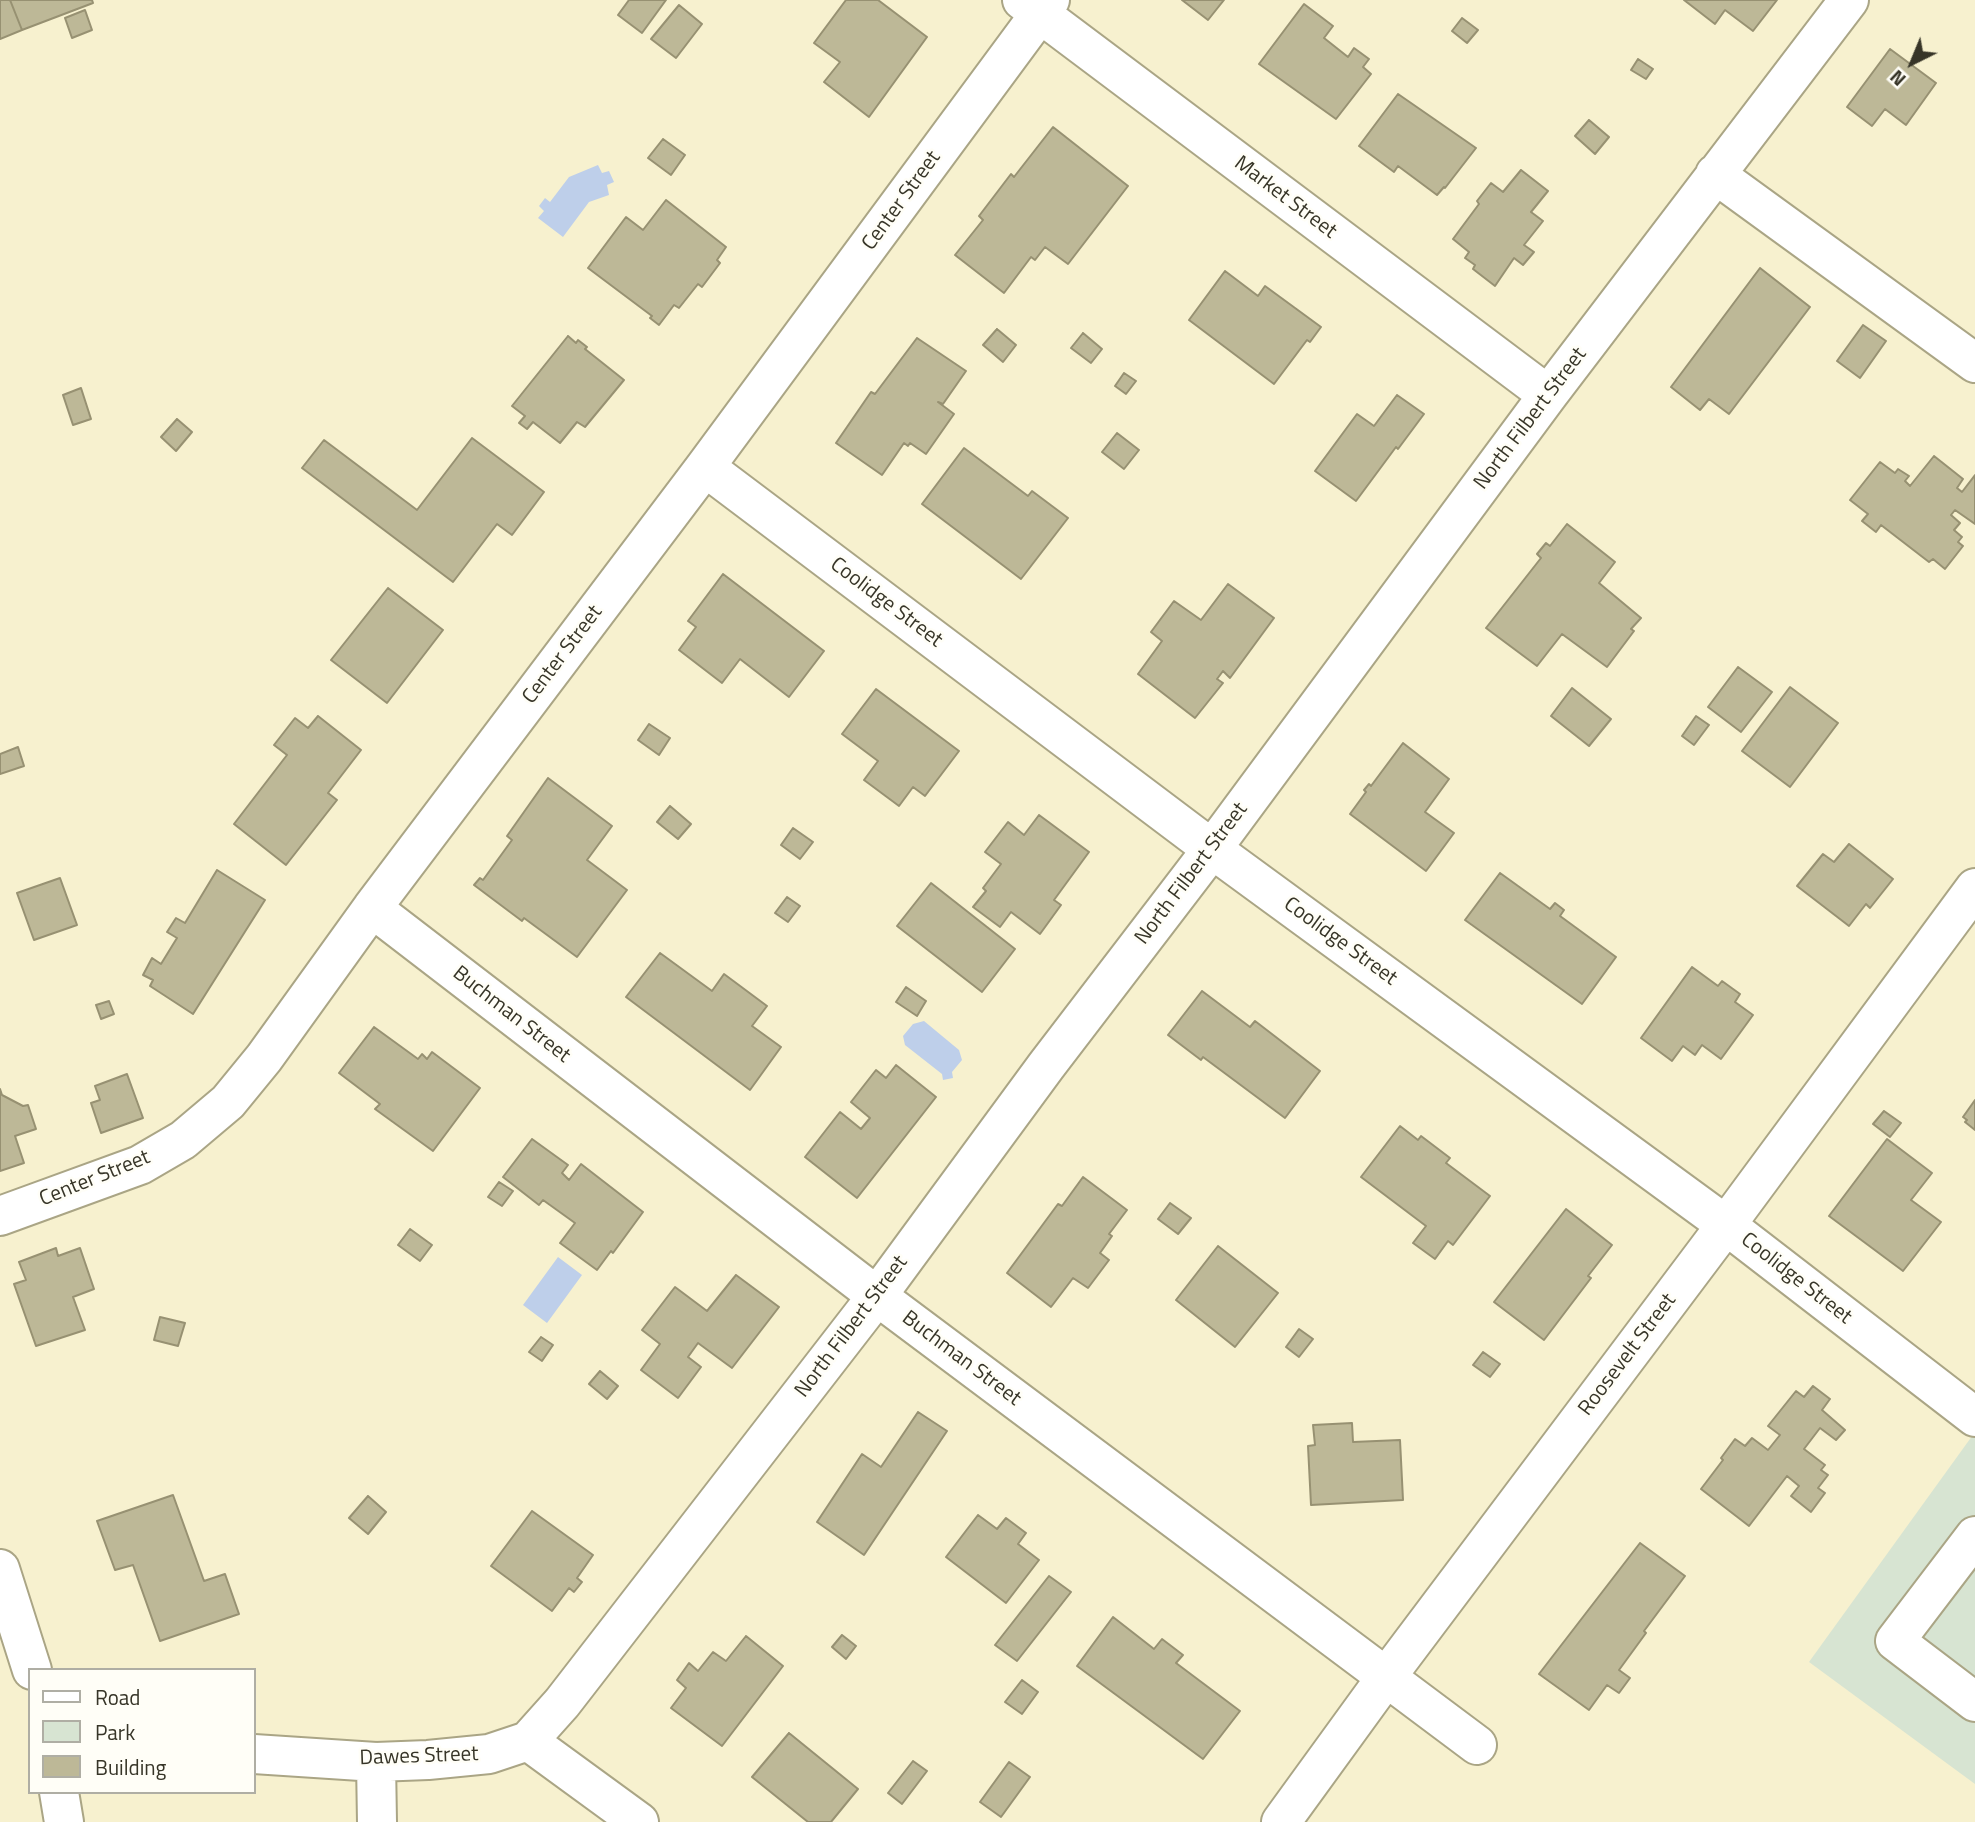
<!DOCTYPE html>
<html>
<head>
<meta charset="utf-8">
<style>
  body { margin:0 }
  #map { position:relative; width:1975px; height:1822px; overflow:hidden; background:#f7f1cf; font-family:"Titillium Web",sans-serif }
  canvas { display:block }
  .legend { position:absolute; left:28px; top:1668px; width:228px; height:126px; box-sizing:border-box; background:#fffef7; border:2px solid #afaea4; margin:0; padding:9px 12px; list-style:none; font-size:21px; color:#373528 }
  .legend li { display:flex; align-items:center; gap:14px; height:35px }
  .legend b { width:35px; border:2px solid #afaea4 }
  .north { position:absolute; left:1877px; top:28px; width:70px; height:70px; -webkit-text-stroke:5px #fffef7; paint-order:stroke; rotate:223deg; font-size:19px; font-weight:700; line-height:28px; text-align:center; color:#373528 }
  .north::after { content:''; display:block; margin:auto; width:24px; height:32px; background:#373528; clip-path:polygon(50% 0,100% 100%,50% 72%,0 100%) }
</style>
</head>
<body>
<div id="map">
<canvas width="1975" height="1822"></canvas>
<ul class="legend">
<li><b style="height:9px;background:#fff"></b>Road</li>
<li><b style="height:19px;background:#d7e4d2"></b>Park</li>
<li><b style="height:19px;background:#bdb897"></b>Building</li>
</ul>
<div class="north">N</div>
</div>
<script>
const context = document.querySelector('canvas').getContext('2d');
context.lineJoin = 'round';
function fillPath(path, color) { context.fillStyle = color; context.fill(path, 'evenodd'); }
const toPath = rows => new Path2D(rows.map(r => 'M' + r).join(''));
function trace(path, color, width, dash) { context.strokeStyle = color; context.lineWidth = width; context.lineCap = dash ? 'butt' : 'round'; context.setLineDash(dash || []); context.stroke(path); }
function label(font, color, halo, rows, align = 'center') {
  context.font = font + ' "Titillium Web",sans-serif'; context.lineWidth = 5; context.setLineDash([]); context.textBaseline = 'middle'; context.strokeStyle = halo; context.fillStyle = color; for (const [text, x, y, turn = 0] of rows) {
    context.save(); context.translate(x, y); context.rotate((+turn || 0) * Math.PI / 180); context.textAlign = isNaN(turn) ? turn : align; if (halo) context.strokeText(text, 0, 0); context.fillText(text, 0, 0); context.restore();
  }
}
const green = toPath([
  [1975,1432,1975,1784,1809,1662]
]);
const water = toPath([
  [598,165,602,173,609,171,614,182,607,185,609,195,589,202,563,237,538,218,544,211,539,206,545,198,550,202,569,177],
  [924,1021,959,1050,962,1060,952,1072,953,1078,943,1080,942,1074,905,1045,903,1036,913,1024],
  [558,1257,582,1275,547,1323,523,1305]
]);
const building = toPath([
  [0,0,10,0,22,30,0,39,0,0],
  [10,0,92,0,93,3,22,30,10,0],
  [629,0,666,0,642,33,618,15,629,0],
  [846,0,878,0,927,37,869,117,824,82,840,62,814,43,846,0],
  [1182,0,1224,0,1208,20,1182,0],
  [1684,0,1777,0,1753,31,1725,10,1715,24,1684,0],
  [1304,4,1333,26,1324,38,1348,57,1354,48,1369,59,1363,67,1371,74,1336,119,1259,64,1304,4],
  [679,5,702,24,676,58,651,39,679,5],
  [85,10,92,30,72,38,65,18,85,10],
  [1462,18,1478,30,1467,43,1452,31,1462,18],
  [1890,49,1936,83,1906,125,1885,109,1872,126,1847,107,1890,49],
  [1638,59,1653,69,1646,79,1631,70,1638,59],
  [1398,94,1476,148,1445,188,1444,187,1437,195,1398,166,1394,172,1359,146,1398,94],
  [1589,120,1609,137,1595,154,1575,136,1589,120],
  [1053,127,1128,186,1068,264,1045,247,1035,260,1031,257,1004,293,955,255,983,220,979,216,1011,174,1014,177,1053,127],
  [663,139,685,155,671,175,648,158,663,139],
  [1521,170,1548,191,1531,212,1543,221,1524,245,1534,252,1523,265,1514,258,1495,286,1473,269,1475,265,1465,258,1469,252,1453,239,1479,204,1477,201,1491,183,1503,192,1521,170],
  [666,200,726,247,717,260,720,263,702,287,698,284,679,308,674,305,659,325,650,318,652,316,588,268,626,217,643,230,666,200],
  [1760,268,1810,307,1729,414,1709,399,1700,410,1671,387,1760,268],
  [1225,271,1258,296,1265,286,1321,327,1310,342,1307,340,1274,384,1189,320,1225,271],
  [1863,325,1886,341,1860,378,1837,361,1863,325],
  [997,329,1016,345,1003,362,983,345,997,329],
  [1083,333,1102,349,1091,363,1071,348,1083,333],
  [568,336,576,343,578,340,587,347,585,349,624,380,585,427,577,422,560,443,533,422,527,429,519,423,525,416,512,406,568,336],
  [917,338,966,371,943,404,938,402,954,414,926,454,910,443,908,446,904,443,882,475,836,443,871,392,875,394,917,338],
  [1124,373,1136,381,1126,394,1115,386,1124,373],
  [81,388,91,419,73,425,63,395,81,388],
  [1397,395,1424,414,1398,449,1396,447,1356,501,1315,471,1357,414,1374,426,1397,395],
  [177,419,192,432,176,451,161,437,177,419],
  [1117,433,1139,450,1124,469,1102,452,1117,433],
  [472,438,544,492,512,535,497,524,453,582,302,468,324,440,417,510,472,438],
  [964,448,1028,496,1032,491,1068,518,1021,579,922,504,964,448],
  [1934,456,1963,479,1957,488,1962,492,1975,475,1975,524,1955,510,1951,515,1960,523,1954,530,1962,537,1958,542,1963,546,1945,569,1933,559,1929,562,1881,525,1876,532,1862,521,1868,514,1850,500,1880,462,1895,473,1898,469,1909,476,1905,481,1910,486,1934,456],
  [1567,524,1615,562,1599,583,1641,618,1631,629,1634,631,1607,667,1562,634,1537,666,1486,628,1541,558,1537,554,1546,543,1550,546,1567,524],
  [723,574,824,651,789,697,740,659,722,683,679,650,696,627,688,621,723,574],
  [1228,584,1274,618,1230,678,1223,671,1217,679,1223,683,1195,718,1138,674,1162,641,1151,632,1174,601,1201,620,1228,584],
  [388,588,443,630,387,703,331,660,388,588],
  [1738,667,1772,692,1741,732,1708,707,1738,667],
  [1790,687,1838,723,1790,787,1742,751,1790,687],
  [1572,688,1611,719,1589,746,1551,716,1572,688],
  [876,689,959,751,925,796,913,787,899,806,864,780,878,761,842,734,876,689],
  [318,716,361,750,328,793,337,800,286,865,234,824,287,755,274,745,295,718,308,728,318,716],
  [1696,716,1709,725,1694,745,1682,736,1696,716],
  [649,724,670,738,659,755,638,740,649,724],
  [1403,743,1449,779,1425,812,1454,833,1426,871,1350,814,1366,792,1364,790,1369,784,1371,786,1403,743],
  [18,747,24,766,0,774,0,754,18,747],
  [548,778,612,826,587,860,627,890,577,957,524,918,522,921,474,885,480,878,483,880,512,840,507,836,548,778],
  [670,806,691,824,678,839,657,822,670,806],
  [1039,815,1089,852,1054,900,1061,905,1040,934,1011,912,1000,927,973,907,986,891,983,888,1001,864,985,852,1008,822,1024,835,1039,815],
  [793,828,813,842,800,859,781,845,793,828],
  [1849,844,1893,879,1870,908,1866,904,1849,926,1797,886,1823,854,1834,862,1849,844],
  [217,870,265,900,193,1014,150,986,153,980,143,975,152,958,161,964,177,938,167,932,176,918,185,923,217,870],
  [1500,873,1550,909,1555,903,1564,910,1560,916,1616,957,1582,1004,1465,920,1500,873],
  [60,878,77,925,34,940,17,893,60,878],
  [931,883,1015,949,982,992,897,926,931,883],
  [787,897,800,906,788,922,775,913,787,897],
  [660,953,712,991,724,974,767,1006,752,1026,781,1047,750,1090,626,997,660,953],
  [1692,967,1718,986,1722,981,1740,994,1735,1002,1753,1015,1721,1059,1702,1045,1695,1055,1683,1046,1672,1061,1641,1038,1692,967],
  [906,987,926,1001,917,1016,896,1002,906,987],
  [1202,991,1250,1027,1255,1021,1320,1071,1285,1118,1203,1057,1201,1060,1168,1035,1202,991],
  [109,1001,114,1014,101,1019,96,1005,109,1001],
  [374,1027,418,1059,422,1054,427,1059,432,1052,480,1088,433,1151,375,1109,380,1104,339,1073,374,1027],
  [896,1065,936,1097,857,1198,805,1157,840,1112,861,1129,870,1118,851,1102,876,1070,886,1078,896,1065],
  [127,1074,143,1118,101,1133,91,1103,100,1100,95,1086,127,1074],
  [0,1089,2,1095,23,1106,28,1105,36,1129,15,1136,24,1163,0,1171,0,1089],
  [1975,1100,1975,1130,1965,1122,1967,1120,1963,1117,1975,1100],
  [1884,1111,1901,1123,1890,1137,1873,1124,1884,1111],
  [1400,1126,1418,1140,1421,1136,1450,1158,1446,1163,1490,1196,1453,1245,1448,1241,1435,1259,1413,1243,1426,1226,1361,1177,1400,1126],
  [532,1139,568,1165,562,1173,569,1180,581,1164,643,1212,613,1253,611,1251,597,1270,560,1243,575,1223,543,1200,539,1205,503,1177,532,1139],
  [1887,1139,1932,1173,1911,1200,1941,1222,1903,1271,1829,1216,1887,1139],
  [1083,1177,1127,1210,1109,1234,1112,1236,1100,1253,1109,1260,1088,1288,1073,1278,1051,1307,1007,1273,1058,1204,1062,1206,1083,1177],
  [499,1182,513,1191,502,1206,488,1197,499,1182],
  [1170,1203,1191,1218,1178,1234,1158,1219,1170,1203],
  [1566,1209,1612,1245,1588,1276,1591,1278,1544,1340,1494,1302,1566,1209],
  [410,1229,432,1245,420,1261,398,1245,410,1229],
  [1218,1246,1278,1293,1235,1347,1176,1300,1218,1246],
  [56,1248,58,1256,80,1248,94,1289,73,1297,85,1330,36,1346,14,1284,26,1280,19,1262,56,1248],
  [736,1275,779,1307,732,1368,698,1343,688,1357,701,1367,678,1398,641,1370,660,1344,642,1330,675,1287,707,1311,736,1275],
  [160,1317,185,1323,178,1346,154,1340,160,1317],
  [1299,1329,1313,1339,1299,1357,1286,1347,1299,1329],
  [541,1337,553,1345,542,1361,529,1352,541,1337],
  [1483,1352,1500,1364,1490,1377,1473,1365,1483,1352],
  [600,1371,618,1386,607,1399,589,1384,600,1371],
  [1813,1386,1830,1399,1822,1410,1845,1430,1836,1440,1820,1428,1804,1449,1825,1465,1821,1470,1828,1475,1818,1488,1825,1493,1811,1512,1791,1496,1799,1486,1787,1476,1749,1526,1701,1489,1723,1460,1721,1458,1735,1439,1745,1446,1752,1438,1768,1450,1780,1435,1768,1426,1796,1391,1804,1397,1813,1386],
  [918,1412,947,1431,864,1555,817,1522,862,1454,881,1467,918,1412],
  [1352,1423,1353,1442,1400,1440,1403,1500,1311,1505,1308,1446,1315,1445,1313,1425,1352,1423],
  [173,1495,204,1581,225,1574,239,1614,160,1641,133,1565,115,1570,97,1521,173,1495],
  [368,1496,386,1512,368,1534,349,1518,368,1496],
  [532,1511,593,1555,577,1578,582,1582,574,1592,569,1588,552,1611,491,1566,532,1511],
  [978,1515,997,1529,1006,1518,1026,1533,1018,1544,1039,1560,1006,1603,946,1557,978,1515],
  [1640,1543,1685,1576,1644,1631,1646,1633,1619,1670,1630,1678,1619,1693,1607,1685,1589,1710,1539,1674,1640,1543],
  [1049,1576,1071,1592,1017,1661,995,1645,1049,1576],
  [1113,1617,1154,1649,1162,1639,1183,1655,1176,1663,1240,1711,1203,1759,1077,1666,1113,1617],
  [842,1635,856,1646,846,1659,832,1647,842,1635],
  [746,1636,783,1666,722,1746,671,1708,686,1688,677,1680,689,1663,698,1671,713,1652,726,1661,746,1636],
  [1022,1680,1038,1692,1022,1714,1005,1702,1022,1680],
  [789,1733,858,1789,831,1822,808,1822,752,1777,789,1733],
  [913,1761,927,1771,902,1804,888,1793,913,1761],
  [1009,1762,1030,1777,1001,1817,980,1802,1009,1762]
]);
const minor = toPath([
  [1022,0,1548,395],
  [1715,174,1975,363],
  [705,467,1212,849,1726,1225,1975,1417],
  [372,908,877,1296,1477,1745],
  [0,1216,140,1165,183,1140,228,1102,264,1058,372,908,705,467,1050,0],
  [1975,1536,1895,1641,1975,1702],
  [0,1569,32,1670],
  [528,1741,562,1703,877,1296,1046,1066,1212,849,1548,395,1849,0],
  [254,1754,376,1762,428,1760,489,1754,528,1741,639,1822],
  [376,1762,377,1822],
  [59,1792,64,1822],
  [1281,1822,1387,1676,1726,1225,1975,888]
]);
const streetNames = [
  ["Market Street",1285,198,37],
  ["Center Street",902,201,-54],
  ["North Filbert Street",1531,419,-53],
  ["Coolidge Street",886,603,37],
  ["Center Street",563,655,-53],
  ["North Filbert Street",1192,874,-53],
  ["Coolidge Street",1340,942,36],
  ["Buchman Street",511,1015,38],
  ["Center Street",95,1179,-22],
  ["Coolidge Street",1796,1279,38],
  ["North Filbert Street",852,1327,-53],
  ["Roosevelt Street",1628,1355,-53],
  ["Buchman Street",961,1359,37],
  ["Dawes Street",419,1757,-2]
];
fillPath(green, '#d7e4d2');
fillPath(water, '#becfea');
fillPath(building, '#bdb897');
trace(building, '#979172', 2);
trace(minor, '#aaa585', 42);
trace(minor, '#fff', 38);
label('21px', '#373528', '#fffef7', streetNames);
</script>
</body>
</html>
